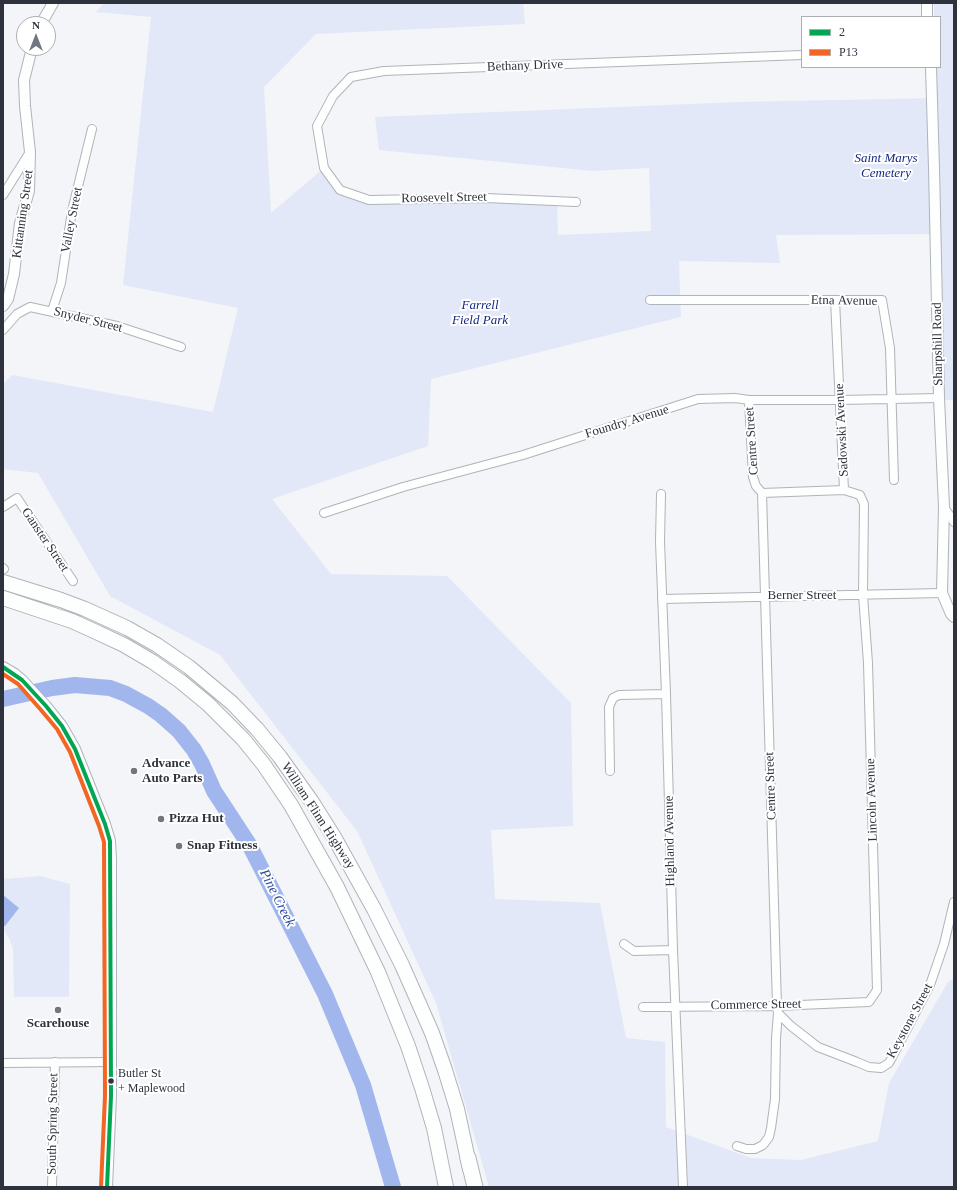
<!DOCTYPE html>
<html>
<head>
<meta charset="utf-8">
<style>
  body { margin:0 }
  #map { position:relative; width:957px; height:1190px; overflow:hidden; background:#f3f5f8; font-family:Georgia,serif }
  canvas { display:block }
  .frame { position:absolute; inset:0; border:4px solid #2d323d; pointer-events:none }
  .legend { position:absolute; left:801px; top:16px; width:140px; height:52px; box-sizing:border-box; background:#fff; border:1px solid #abadb1; margin:0; padding:5px 7px; list-style:none; font-size:12px; color:#2d323d }
  .legend li { display:flex; align-items:center; gap:8px; height:20px }
  .legend b { width:20px; border:1px solid #abadb1 }
  .north { position:absolute; left:16px; top:16px; width:40px; height:40px; box-sizing:border-box; background:#fff; border:1px solid #abadb1; border-radius:50%; rotate:0deg; font-size:11px; font-weight:700; line-height:16px; text-align:center; color:#2d323d }
  .north::after { content:''; display:block; margin:auto; width:14px; height:18px; background:#72767e; clip-path:polygon(50% 0,100% 100%,50% 72%,0 100%) }
</style>
</head>
<body>
<div id="map">
<canvas width="957" height="1190"></canvas>
<div class="frame"></div>
<ul class="legend">
<li><b style="height:5px;background:#00a651"></b>2</li>
<li><b style="height:5px;background:#f26522"></b>P13</li>
</ul>
<div class="north">N</div>
</div>
<script>
const context = document.querySelector('canvas').getContext('2d');
context.lineJoin = 'round';
function fillPath(path, color) { context.fillStyle = color; context.fill(path, 'evenodd'); }
const toPath = rows => new Path2D(rows.map(r => 'M' + r).join(''));
function trace(path, color, width, dash) { context.strokeStyle = color; context.lineWidth = width; context.lineCap = dash ? 'butt' : 'round'; context.setLineDash(dash || []); context.stroke(path); }
function label(font, color, halo, rows, align = 'center') {
  context.font = font + ' Georgia,serif'; context.lineWidth = 4; context.setLineDash([]); context.textBaseline = 'middle'; context.strokeStyle = halo; context.fillStyle = color; for (const [text, x, y, turn = 0] of rows) {
    context.save(); context.translate(x, y); context.rotate((+turn || 0) * Math.PI / 180); context.textAlign = isNaN(turn) ? turn : align; if (halo) context.strokeText(text, 0, 0); context.fillText(text, 0, 0); context.restore();
  }
}
const green = toPath([
  [104,3,523,3,525,24,316,34,264,87,271,213,324,168,340,190,369,200,557,201,558,235,651,231,649,168,593,171,379,150,375,117,739,102,937,98,936,67,940,67,940,17,934,17,934,3,954,3,954,400,945,400,940,234,776,235,780,263,679,261,681,317,431,379,428,446,272,499,331,574,447,576,571,703,573,826,491,830,495,899,600,903,626,1038,665,1042,666,1127,751,1158,801,1160,878,1141,889,1083,948,982,954,978,954,1187,489,1187,436,1003,357,831,220,655,110,596,38,473,3,469,3,384,12,375,213,412,238,308,123,285,151,17,96,12],
  [3,874,5,879,40,876,70,884,69,997,14,997,13,949,10,940,3,929]
]);
const water = toPath([
  [3,895,19,908,5,926,3,925]
]);
const river = toPath([
  [3,699,52,688,75,685,110,688,126,694,148,706,161,715,179,731,194,750,202,764,214,791,250,846,325,994,363,1085,393,1187]
]);
const minor = toPath([
  [3,195,30,152],
  [576,202,486,198,369,200,340,190,324,168,317,126,333,96,351,77,384,71,802,55],
  [650,300,882,300,890,348,894,480],
  [835,300,844,490],
  [52,311,61,283,72,211,92,129],
  [3,330,17,314,30,307,117,326,181,347],
  [661,494,660,542,666,694,673,950,683,1187],
  [3,507,17,498,73,581],
  [944,507,954,522],
  [324,513,403,487,523,455,698,399,735,398,749,400,840,400,939,398],
  [3,568,4,569],
  [662,599,942,593],
  [610,771,609,707,613,698,619,695,666,694],
  [624,944,634,951,673,950],
  [643,1007,777,1006,869,1002,877,990,868,663,863,595,864,504,860,495,844,490,762,493],
  [778,1013,791,1026,818,1047,857,1062,869,1067,881,1068,889,1063,930,985,944,944,954,902],
  [3,1063,112,1062],
  [737,1146,746,1149,755,1149,763,1145,769,1137,771,1128,775,1099,776,1038,778,1013,777,1006,762,493,756,486,753,477,749,400],
  [52,1187,55,1062]
]);
const tertiary = toPath([
  [927,3,927,17],
  [41,24,53,3],
  [931,67,934,168,939,398,944,507,942,593,951,614,954,617],
  [3,306,8,299,14,274,20,223,29,191,30,152,25,106,24,80,32,48],
  [3,667,15,674,22,680,46,706,62,726,75,749,105,824,110,841,111,860,111,1096,107,1187]
]);
const trunk = toPath([
  [3,582,61,600,85,609,127,628,157,645,189,667,232,703,257,729,280,757,312,802,334,837,374,909,402,965,432,1033,445,1070,457,1109,470,1169],
  [3,598,72,621,92,630,124,645,153,662,180,681,208,704,243,739,264,765,291,805,323,862,337,887,378,972,408,1046,422,1088,434,1128,446,1187]
]);
const motorway = toPath([
  [468,1158,475,1187]
]);
const bus1 = toPath([
  [3,667,22,680,46,706,62,726,75,749,105,824,110,841,111,1096,107,1187]
]);
const bus2 = toPath([
  [3,674,18,684,41,710,57,729,70,752,99,826,104,842,105,1096,101,1187]
]);
const markers = [
  [134,771,4,"#72767e"],
  [161,819,4,"#72767e"],
  [179,846,4,"#72767e"],
  [58,1010,4,"#72767e"],
  [111,1081,3.5,"#2d323d"]
];
const busNames = [
  ["Butler St",118,1074],
  ["+ Maplewood",118,1089]
];
const streetNames = [
  ["Bethany Drive",525,66,-2],
  ["Roosevelt Street",444,198,-1],
  ["Kittanning Street",23,214,-82],
  ["Valley Street",72,220,-79],
  ["Etna Avenue",844,301,1],
  ["Snyder Street",88,320,14],
  ["Sharpshill Road",938,344,-91],
  ["Foundry Avenue",627,422,-17],
  ["Sadowski Avenue",842,430,-93],
  ["Centre Street",752,441,-94],
  ["Ganster Street",45,540,56],
  ["Berner Street",802,596],
  ["Centre Street",771,786,-92],
  ["Lincoln Avenue",872,800,-92],
  ["William Flinn Highway",318,816,57],
  ["Highland Avenue",670,841,-91],
  ["Commerce Street",756,1005,-1],
  ["Keystone Street",910,1021,-62],
  ["South Spring Street",53,1124,-89]
];
const parkNames = [
  ["Saint Marys",886,159],
  ["Cemetery",886,174],
  ["Farrell",480,306],
  ["Field Park",480,321]
];
const poiNames = [
  ["Advance",142,764],
  ["Auto Parts",142,779],
  ["Pizza Hut",169,819],
  ["Snap Fitness",187,846],
  ["Scarehouse",58,1024,"center"]
];
const waterNames = [
  ["Pine Creek",277,898,63]
];
fillPath(green, '#e2e8f7');
fillPath(water, '#a0b6ed');
trace(river, '#a0b6ed', 16);
trace(minor, '#b0b3b9', 10);
trace(tertiary, '#b0b3b9', 12);
trace(trunk, '#b0b3b9', 16);
trace(motorway, '#b0b3b9', 17);
trace(minor, '#fdfefe', 8);
trace(tertiary, '#fdfefe', 10);
trace(trunk, '#fdfefe', 14);
trace(motorway, '#fdfefe', 15);
trace(bus1, '#00a651', 4);
trace(bus2, '#f26522', 4);
for (const [x, y, r, color] of markers) { const dot = new Path2D(); dot.arc(x, y, r, 0, 2 * Math.PI); context.fillStyle = color; context.fill(dot); trace(dot, '#fff', 1.5); }
label('12px', '#2d323d', '#fff', busNames, 'left');
label('13px', '#2d323d', '#fff', streetNames);
label('italic 13px', '#12287f', '#fff', parkNames);
label('bold 13px', '#2d323d', '#fff', poiNames, 'left');
label('italic 14px', '#29469f', '#fff', waterNames);
</script>
</body>
</html>
